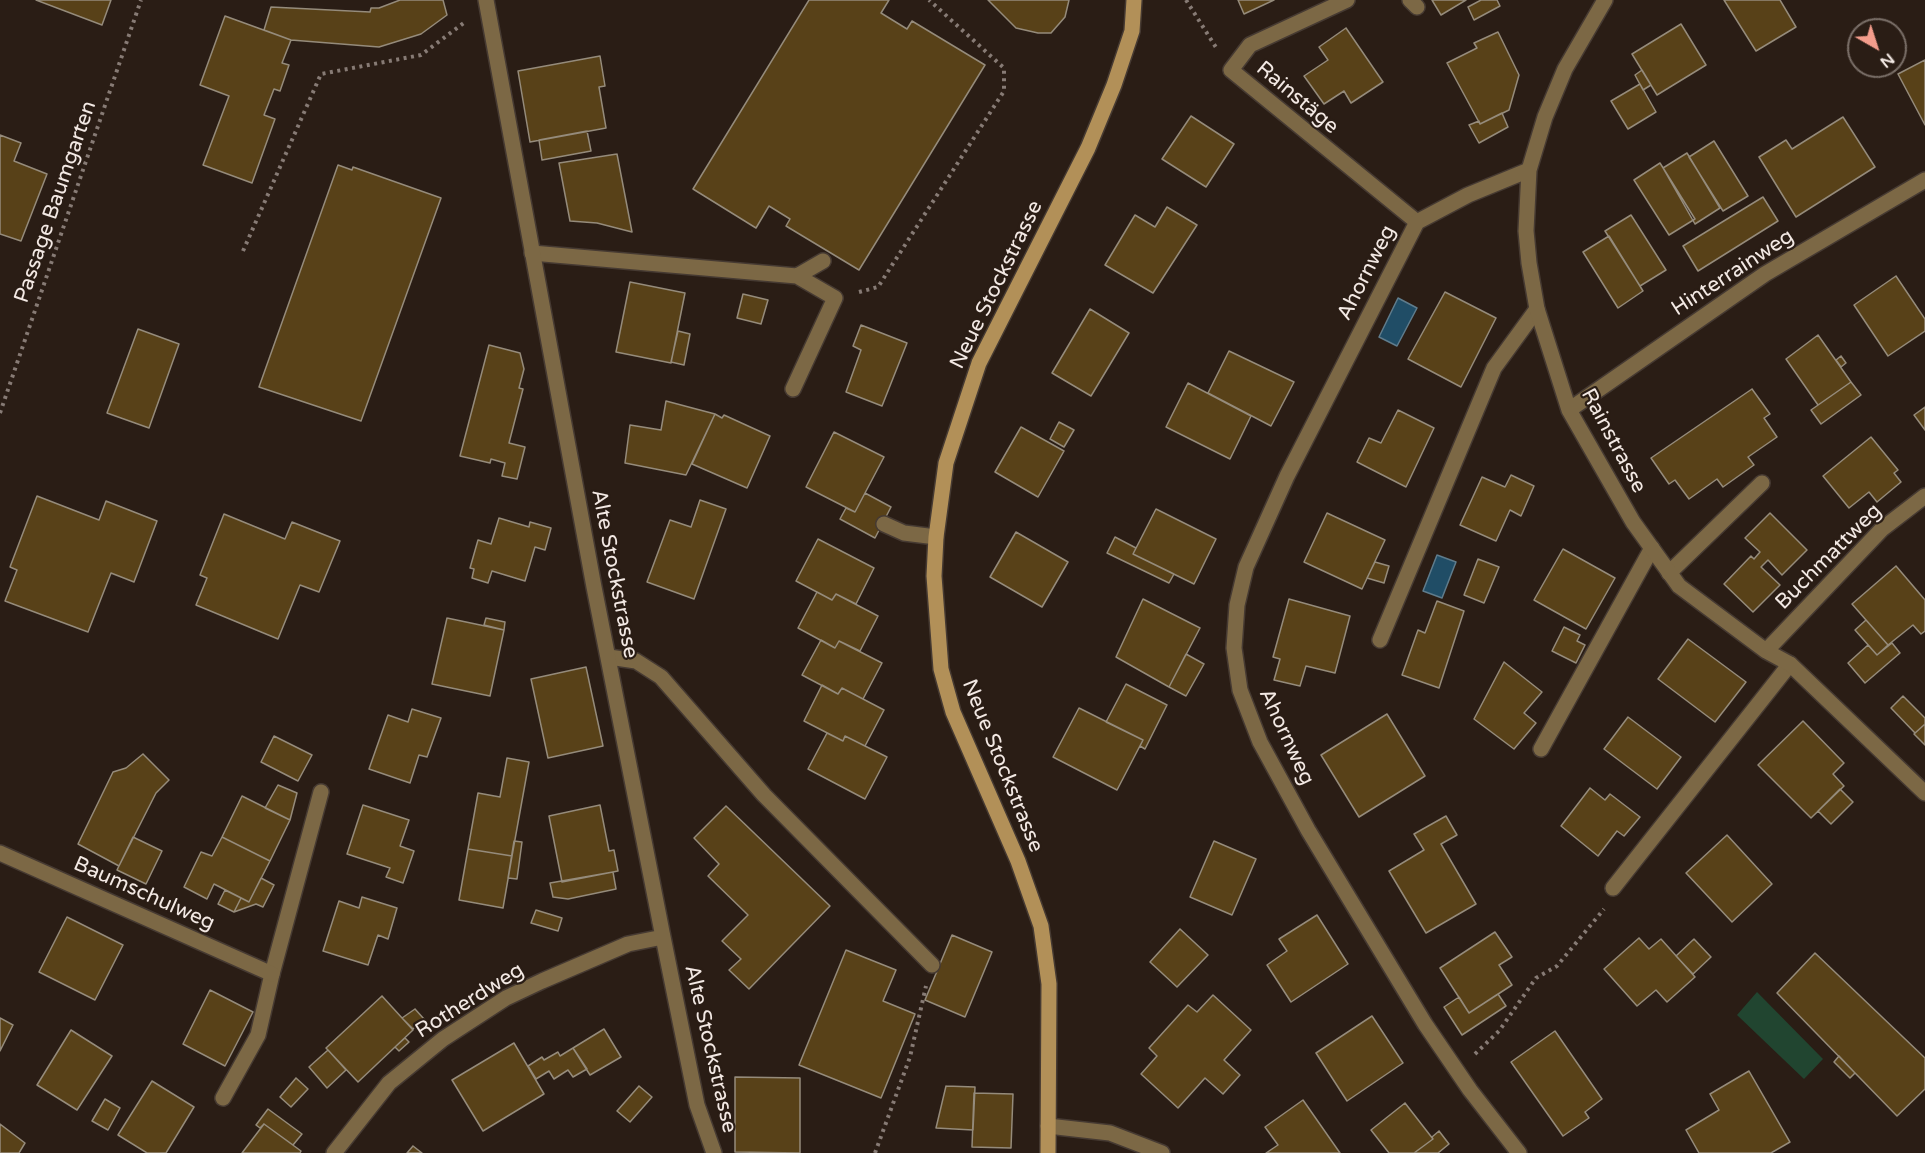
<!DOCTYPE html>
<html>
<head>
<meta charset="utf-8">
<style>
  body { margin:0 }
  #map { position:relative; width:1925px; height:1153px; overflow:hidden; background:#2a1d15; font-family:"Varela Round",sans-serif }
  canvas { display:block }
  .north { position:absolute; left:1847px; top:18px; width:60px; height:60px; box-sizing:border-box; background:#2a1d15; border:2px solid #7a6f68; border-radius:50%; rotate:141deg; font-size:16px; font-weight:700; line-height:24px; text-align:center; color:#f3e9e4 }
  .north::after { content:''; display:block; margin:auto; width:21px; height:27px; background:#f49d8c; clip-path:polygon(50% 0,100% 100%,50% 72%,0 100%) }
</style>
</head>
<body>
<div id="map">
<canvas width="1925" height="1153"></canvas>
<div class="north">N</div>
</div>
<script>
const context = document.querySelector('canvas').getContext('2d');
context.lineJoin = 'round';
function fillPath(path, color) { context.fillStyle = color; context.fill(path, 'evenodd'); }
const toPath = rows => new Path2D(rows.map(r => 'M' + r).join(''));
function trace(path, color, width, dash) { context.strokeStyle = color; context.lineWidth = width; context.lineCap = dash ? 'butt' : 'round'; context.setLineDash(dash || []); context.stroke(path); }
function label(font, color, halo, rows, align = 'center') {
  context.font = font + ' "Varela Round",sans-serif'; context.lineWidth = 4.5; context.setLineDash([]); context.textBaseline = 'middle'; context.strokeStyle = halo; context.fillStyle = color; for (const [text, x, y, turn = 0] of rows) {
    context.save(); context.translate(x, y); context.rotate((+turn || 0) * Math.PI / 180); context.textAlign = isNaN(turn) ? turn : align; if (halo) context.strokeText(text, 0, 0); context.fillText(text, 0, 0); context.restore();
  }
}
const green = toPath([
  [1757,992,1823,1059,1804,1079,1737,1015]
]);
const water = toPath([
  [1398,298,1417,308,1397,346,1379,337,1398,298],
  [1437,555,1456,562,1442,598,1423,591,1437,555]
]);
const building = toPath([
  [36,0,111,0,102,25,36,0],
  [400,0,443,0,447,15,421,34,379,47,291,40,264,30,271,7,370,12,371,8,379,8,400,0],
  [809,0,889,0,881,13,907,29,912,21,985,65,859,270,786,226,790,219,769,206,756,228,693,189,809,0],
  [988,0,1069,0,1065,17,1051,33,1038,33,1016,28,988,0],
  [1238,0,1274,0,1244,14,1238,0],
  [1432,0,1466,0,1441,15,1432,0],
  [1481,0,1497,0,1500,6,1474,20,1468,7,1481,0],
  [1724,0,1780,0,1796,27,1756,51,1724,0],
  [225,16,291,40,282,63,289,65,280,91,274,89,264,115,275,119,252,183,203,165,229,96,200,85,225,16],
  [1681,24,1706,65,1657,95,1632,54,1681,24],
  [1346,28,1383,82,1351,103,1344,91,1324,104,1304,76,1328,60,1319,47,1346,28],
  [1498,32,1519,75,1509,110,1480,124,1447,63,1477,48,1474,43,1498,32],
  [600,56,605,86,599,87,606,128,530,142,518,71,600,56],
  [1925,60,1925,125,1898,74,1925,60],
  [1642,70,1651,85,1643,90,1635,75,1642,70],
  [1640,84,1656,112,1628,129,1611,101,1640,84],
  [1502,113,1508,127,1479,143,1469,125,1479,121,1480,124,1502,113],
  [1191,116,1234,144,1206,187,1162,159,1191,116],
  [1843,117,1875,167,1796,217,1759,157,1786,140,1792,149,1843,117],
  [587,131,591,151,542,160,539,140,587,131],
  [0,135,21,143,14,161,47,174,21,241,0,234,0,135],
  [1714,141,1748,196,1723,211,1689,157,1714,141],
  [1687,153,1720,208,1695,224,1663,168,1687,153],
  [617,154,632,232,597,223,570,221,559,163,617,154],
  [1660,163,1695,219,1669,235,1634,180,1660,163],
  [338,165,352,170,353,167,441,198,361,421,259,387,338,165],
  [1763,197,1778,221,1698,271,1683,246,1763,197],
  [1167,207,1197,225,1153,293,1105,265,1135,215,1155,227,1167,207],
  [1631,215,1666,270,1640,286,1605,231,1631,215],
  [1609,236,1643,291,1618,308,1583,252,1609,236],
  [1896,276,1925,319,1925,331,1888,356,1854,305,1896,276],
  [630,282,685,293,671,363,616,352,630,282],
  [1445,292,1496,318,1461,387,1408,359,1445,292],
  [743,294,768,300,761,324,737,318,743,294],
  [1090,309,1129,333,1091,396,1052,373,1090,309],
  [861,325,907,343,882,406,846,392,861,350,853,346,861,325],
  [138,329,179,344,149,428,107,413,138,329],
  [678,331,690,334,684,365,671,362,678,331],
  [1818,335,1851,382,1818,405,1786,359,1818,335],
  [489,345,520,353,524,369,519,388,523,389,509,443,525,447,517,479,502,476,505,463,491,459,490,463,460,456,489,345],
  [1229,351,1294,382,1271,426,1208,393,1229,351],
  [1841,356,1846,363,1841,367,1836,360,1841,356],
  [1851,382,1861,395,1821,424,1811,410,1851,382],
  [1188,383,1251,416,1230,459,1166,427,1188,383],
  [1752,389,1770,414,1764,418,1777,437,1748,457,1754,465,1723,487,1717,479,1689,499,1675,480,1669,484,1651,458,1752,389],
  [666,401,715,414,686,475,625,463,630,425,661,430,666,401],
  [1925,407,1925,430,1914,415,1925,407],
  [1398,410,1434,428,1406,487,1357,462,1369,438,1381,443,1398,410],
  [715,414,722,418,724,415,770,436,747,488,692,464,715,414],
  [1059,422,1074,430,1064,447,1050,439,1059,422],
  [1021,427,1064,451,1038,497,995,472,1021,427],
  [834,432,884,457,855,512,806,487,834,432],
  [1871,437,1898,470,1894,473,1901,482,1877,502,1869,492,1849,508,1823,476,1871,437],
  [1511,475,1534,486,1521,516,1510,510,1496,541,1460,525,1482,477,1505,487,1511,475],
  [865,493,891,507,875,538,840,519,846,508,855,512,865,493],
  [37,496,99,520,106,501,157,521,134,582,111,573,88,632,5,601,17,570,10,567,37,496],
  [700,500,726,509,694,599,647,582,670,520,691,527,700,500],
  [1156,509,1216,539,1194,584,1133,554,1156,509],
  [1327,513,1385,540,1362,589,1304,562,1327,513],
  [1770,513,1807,550,1782,575,1768,560,1761,567,1780,585,1753,612,1724,584,1751,556,1754,559,1760,552,1745,538,1770,513],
  [224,514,285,539,292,522,340,541,319,592,300,585,278,639,196,605,207,578,200,575,224,514],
  [499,518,529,527,530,522,551,528,545,550,535,547,525,581,492,571,488,583,472,578,474,569,470,568,478,540,491,544,499,518],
  [1016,532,1068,562,1042,607,990,577,1016,532],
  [1115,537,1136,548,1133,554,1174,574,1169,583,1107,553,1115,537],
  [818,539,874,568,856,604,836,594,832,600,796,581,818,539],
  [1563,549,1615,578,1586,629,1534,600,1563,549],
  [1478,559,1499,567,1484,603,1464,595,1478,559],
  [1375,562,1389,566,1384,583,1367,578,1375,562],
  [1896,566,1925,600,1925,631,1921,634,1913,625,1888,645,1852,604,1896,566],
  [817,592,832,600,836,594,878,616,860,651,839,641,835,648,798,628,817,592],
  [1143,599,1200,628,1169,687,1116,657,1143,599],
  [1289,599,1350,616,1335,673,1306,666,1300,686,1274,680,1280,659,1273,657,1289,599],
  [1437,601,1464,611,1439,688,1402,675,1418,630,1425,633,1437,601],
  [447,618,504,630,490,696,432,684,447,618],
  [486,618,505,622,504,630,484,625,486,618],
  [1866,620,1888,645,1877,655,1855,630,1866,620],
  [1564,627,1580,635,1577,641,1585,645,1576,663,1552,651,1564,627],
  [1688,639,1746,682,1715,722,1658,679,1688,639],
  [821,640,835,648,839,641,882,663,863,699,842,688,838,694,802,675,821,640],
  [1892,643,1900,653,1865,683,1848,663,1868,645,1877,655,1892,643],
  [1186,654,1204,664,1186,696,1169,687,1186,654],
  [1504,662,1542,692,1524,713,1536,723,1514,749,1474,719,1504,662],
  [586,667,603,746,548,758,531,679,586,667],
  [1126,684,1167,705,1145,749,1140,746,1143,740,1106,722,1126,684],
  [822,685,838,694,842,688,884,710,865,746,845,736,843,741,804,721,822,685],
  [1903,696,1925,718,1925,724,1915,733,1891,708,1903,696],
  [1079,708,1143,740,1117,790,1053,757,1079,708],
  [412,709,441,718,427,757,419,755,410,783,369,769,388,715,408,722,412,709],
  [1387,714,1425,776,1359,817,1321,755,1387,714],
  [1628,717,1681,757,1657,789,1604,749,1628,717],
  [1803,721,1844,763,1833,774,1844,786,1811,818,1758,765,1803,721],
  [1925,724,1925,745,1914,734,1925,724],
  [827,733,843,741,845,736,887,757,865,799,808,769,827,733],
  [274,736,312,755,298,781,261,762,274,736],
  [143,754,169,780,156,793,119,866,78,844,113,772,126,768,143,754],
  [507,758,529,762,512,856,468,849,478,793,500,797,507,758],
  [278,785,297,793,290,820,265,808,278,785],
  [1590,788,1605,800,1610,794,1640,817,1624,836,1617,831,1598,856,1561,826,1590,788],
  [1840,789,1853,802,1831,824,1818,811,1840,789],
  [242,796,290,820,270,861,222,837,242,796],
  [363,805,409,820,400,846,414,851,403,883,386,877,390,868,347,854,363,805],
  [600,805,609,851,614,850,618,871,562,882,549,816,600,805],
  [726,806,830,906,749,989,729,970,741,959,722,941,748,915,708,876,719,864,694,838,726,806],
  [1446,816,1457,835,1441,844,1476,904,1426,933,1389,871,1424,850,1414,834,1446,816],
  [1727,835,1772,884,1732,922,1686,873,1727,835],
  [133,837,162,851,146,884,117,870,133,837],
  [222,837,270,861,249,902,214,884,207,899,184,887,201,852,212,856,222,837],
  [514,841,522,842,517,879,508,878,514,841],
  [1214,841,1256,859,1232,915,1190,897,1214,841],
  [468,849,512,856,503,908,459,900,468,849],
  [613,872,616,889,568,899,553,897,550,883,613,872],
  [261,878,274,885,263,907,256,904,234,912,241,898,249,902,261,878],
  [225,890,241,898,234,912,218,904,225,890],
  [362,897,397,908,388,939,378,935,368,965,323,951,339,901,359,908,362,897],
  [536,910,562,918,558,931,531,923,536,910],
  [1317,915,1348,964,1291,1002,1267,965,1287,951,1279,939,1317,915],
  [67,917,123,945,95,1000,39,972,67,917],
  [1180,929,1208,955,1177,987,1150,962,1180,929],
  [1495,932,1512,957,1499,965,1512,985,1469,1013,1440,968,1495,932],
  [952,935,992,952,965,1017,925,1000,952,935],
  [1639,938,1649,949,1661,939,1695,977,1667,1002,1656,990,1637,1006,1604,969,1639,938],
  [1694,939,1711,957,1693,974,1676,956,1694,939],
  [846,950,896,970,883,1001,915,1014,881,1098,799,1065,846,950],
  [1815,953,1925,1058,1925,1089,1897,1116,1777,993,1815,953],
  [210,990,253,1012,225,1066,183,1044,210,990],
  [1498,994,1506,1006,1462,1035,1444,1007,1459,997,1469,1013,1498,994],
  [1213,995,1251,1030,1224,1060,1240,1075,1223,1094,1205,1078,1178,1108,1141,1074,1157,1056,1149,1048,1188,1005,1197,1012,1213,995],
  [382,996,413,1030,358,1082,326,1048,382,996],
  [415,1009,424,1019,413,1029,402,1018,415,1009],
  [1372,1016,1403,1063,1347,1101,1316,1053,1372,1016],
  [0,1018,13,1025,0,1051,0,1018],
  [604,1029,621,1057,590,1075,573,1048,604,1029],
  [71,1030,112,1056,77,1110,37,1085,71,1030],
  [1555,1031,1602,1099,1585,1112,1589,1118,1563,1136,1511,1062,1555,1031],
  [405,1038,409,1042,399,1051,395,1047,405,1038],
  [514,1043,544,1094,483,1131,452,1080,514,1043],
  [573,1048,587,1069,573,1077,568,1070,554,1079,549,1071,536,1079,528,1066,542,1057,544,1060,558,1052,560,1056,573,1048],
  [328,1050,346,1070,327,1088,309,1067,328,1050],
  [1839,1056,1855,1073,1850,1078,1834,1062,1839,1056],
  [1749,1071,1790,1142,1771,1153,1699,1153,1686,1130,1719,1110,1710,1094,1749,1071],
  [735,1077,800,1078,800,1153,735,1152,735,1077],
  [296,1078,308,1089,291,1107,280,1097,296,1078],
  [152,1081,194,1107,166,1153,147,1153,118,1135,152,1081],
  [639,1086,652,1097,630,1122,617,1111,639,1086],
  [946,1086,975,1087,973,1130,936,1128,946,1086],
  [974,1093,1013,1094,1011,1148,972,1147,974,1093],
  [105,1099,120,1108,108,1130,92,1121,105,1099],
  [1303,1100,1340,1153,1266,1153,1278,1145,1265,1127,1303,1100],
  [1405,1103,1433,1139,1414,1153,1389,1153,1371,1130,1405,1103],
  [268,1109,302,1134,293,1145,264,1124,260,1128,256,1125,268,1109],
  [0,1124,25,1143,19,1153,0,1153,0,1124],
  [264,1124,301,1151,300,1153,242,1153,264,1124],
  [1439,1131,1449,1144,1438,1153,1414,1153,1433,1139,1432,1137,1439,1131],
  [413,1146,422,1153,407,1153,413,1146]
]);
const path = toPath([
  [1186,0,1217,49],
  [243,251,321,74,421,55,465,22],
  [859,292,878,287,1004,91,1004,68,929,0],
  [0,413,141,0],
  [1475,1054,1499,1031,1536,978,1557,966,1604,909],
  [875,1153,910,1057,926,986]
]);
const lane = toPath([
  [1347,0,1250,45,1231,70,1417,222],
  [1410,0,1417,7],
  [532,253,797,276,823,261],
  [793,389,835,298,797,276],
  [884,524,904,533,936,537],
  [1669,573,1762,483],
  [1380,640,1494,368,1537,309],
  [609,657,636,661,661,677,764,795,932,965],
  [1541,749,1652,548],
  [1613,888,1790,664],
  [223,1098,258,1035,272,974,321,792]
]);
const street = toPath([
  [486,0,594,587,663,937,697,1105,714,1153],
  [1605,0,1565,69,1545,117,1529,170,1526,231,1529,263,1537,309,1569,410,1633,522,1679,586,1766,651,1790,664,1925,793],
  [1569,410,1765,274,1925,180],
  [1766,651,1882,529,1925,496],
  [0,853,272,974],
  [1048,1126,1110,1133,1162,1153],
  [334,1153,389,1083,443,1039,506,998,542,981,628,944,663,937],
  [1519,1153,1470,1090,1425,1024,1308,830,1260,742,1240,690,1234,648,1237,605,1246,567,1287,476,1417,222,1468,195,1529,170]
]);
const secondary = toPath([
  [1048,1153,1049,984,1041,926,1018,861,953,712,941,669,934,576,936,537,946,463,979,363,1088,148,1114,85,1132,31,1134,0]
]);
const streetNames = [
  ["Rainstäge",1297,98,40],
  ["Passage Baumgarten",56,202,-71],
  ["Ahornweg",1367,273,-63],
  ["Hinterrainweg",1733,273,-33],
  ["Neue Stockstrasse",997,285,-64],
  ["Rainstrasse",1613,441,62],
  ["Buchmattweg",1829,557,-45],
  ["Alte Stockstrasse",614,574,79],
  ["Ahornweg",1286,737,65],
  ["Neue Stockstrasse",1002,766,68],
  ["Baumschulweg",144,894,24],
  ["Rotherdweg",470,1001,-32],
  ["Alte Stockstrasse",710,1049,77]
];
fillPath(green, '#214530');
fillPath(water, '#204d66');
trace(water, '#5f7c8c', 1.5);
fillPath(building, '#584118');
trace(building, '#958b7b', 1.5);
trace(lane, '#463a32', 18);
trace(street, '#463a32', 18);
trace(secondary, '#463a32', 18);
trace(path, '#877b75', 4, [3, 4.5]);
trace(lane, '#7c6845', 15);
trace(street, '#7c6845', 15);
trace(secondary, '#b29058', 15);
label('21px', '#f3e9e4', '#2a1d15', streetNames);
</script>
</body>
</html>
